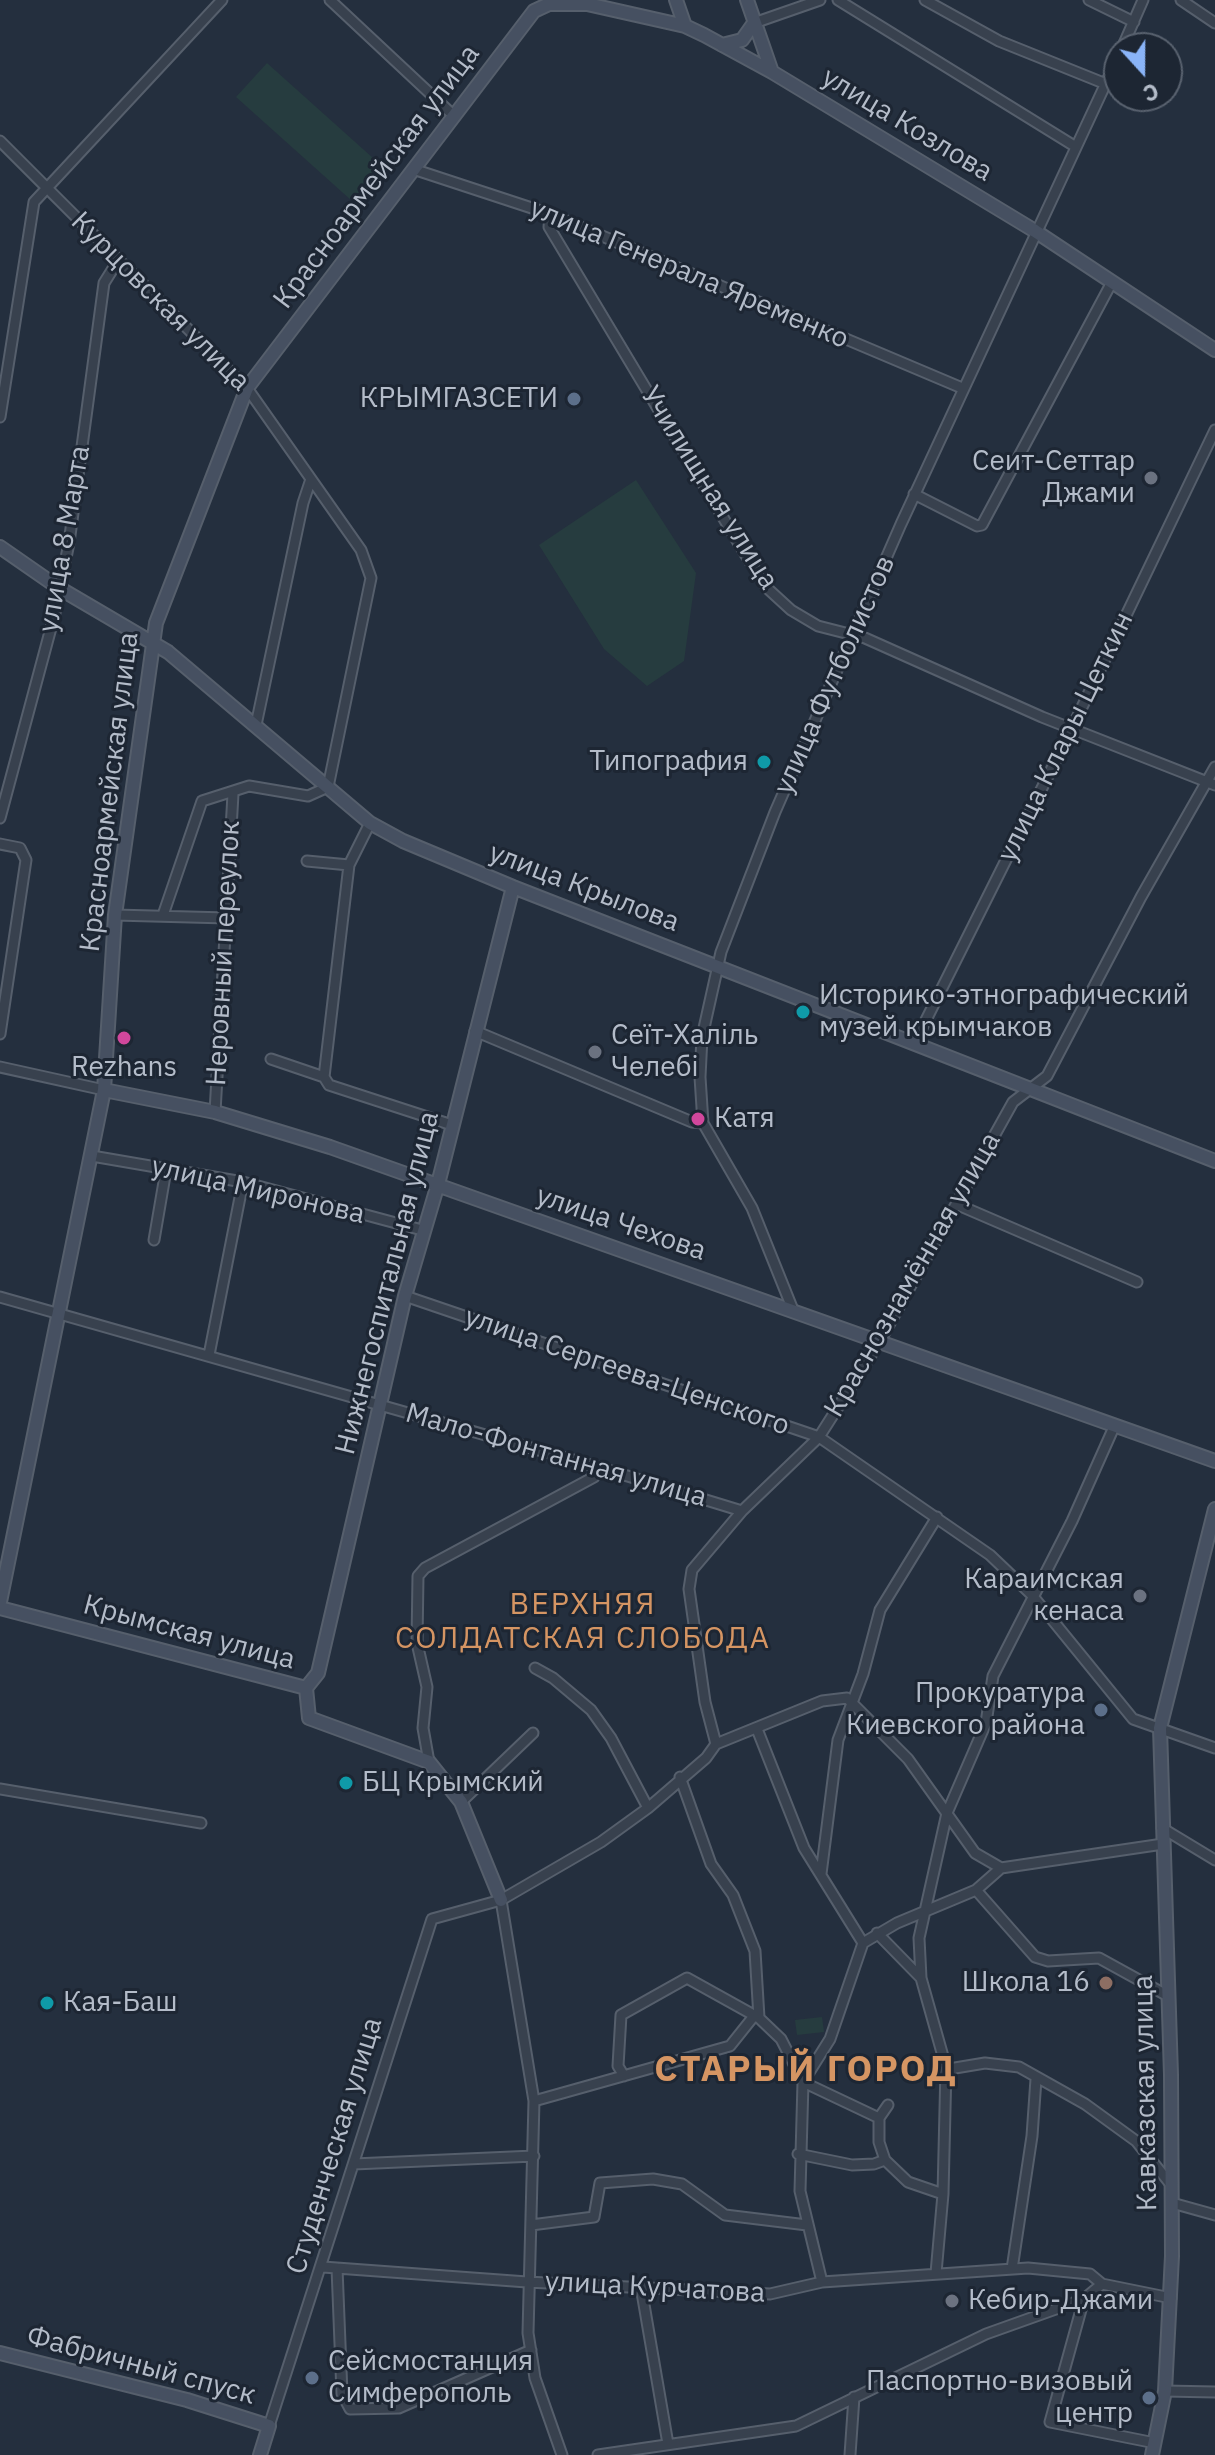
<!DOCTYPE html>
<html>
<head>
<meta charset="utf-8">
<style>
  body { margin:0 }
  #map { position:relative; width:1215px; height:2455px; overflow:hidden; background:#242f3e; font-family:"IBM Plex Sans",sans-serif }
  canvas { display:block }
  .north { position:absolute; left:1103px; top:32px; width:80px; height:80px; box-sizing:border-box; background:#1d2633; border:2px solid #59626f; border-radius:50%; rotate:159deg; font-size:22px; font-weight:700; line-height:32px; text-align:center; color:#b4bcc9 }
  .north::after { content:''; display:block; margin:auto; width:28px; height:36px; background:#8ab4f8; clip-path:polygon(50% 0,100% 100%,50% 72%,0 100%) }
</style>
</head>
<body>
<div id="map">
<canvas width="1215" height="2455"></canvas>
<div class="north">С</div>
</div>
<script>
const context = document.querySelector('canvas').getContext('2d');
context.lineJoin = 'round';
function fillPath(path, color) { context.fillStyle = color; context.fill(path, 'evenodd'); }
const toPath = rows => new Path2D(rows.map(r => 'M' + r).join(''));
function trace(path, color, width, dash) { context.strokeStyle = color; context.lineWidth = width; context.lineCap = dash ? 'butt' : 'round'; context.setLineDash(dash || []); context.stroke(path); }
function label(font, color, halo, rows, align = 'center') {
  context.font = font + ' "IBM Plex Sans",sans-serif'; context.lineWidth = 6; context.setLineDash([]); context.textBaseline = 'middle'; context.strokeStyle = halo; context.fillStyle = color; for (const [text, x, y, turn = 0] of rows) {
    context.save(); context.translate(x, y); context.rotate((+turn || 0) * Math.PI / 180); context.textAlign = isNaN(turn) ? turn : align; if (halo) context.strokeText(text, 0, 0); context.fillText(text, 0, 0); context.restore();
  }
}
const green = toPath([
  [267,63,383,167,352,201,236,97],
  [636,480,696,573,684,661,647,686,604,649,539,545],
  [822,2017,824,2032,797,2035,795,2020]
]);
const street = toPath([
  [330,0,453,115],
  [838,0,1076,147],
  [925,0,999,41,1106,84],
  [1089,0,1134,22],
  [1181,0,1215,23],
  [754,23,820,0],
  [1122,48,1143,0],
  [0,141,247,388,361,550,371,578,328,787,308,796,249,786,202,801,163,915],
  [413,169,550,214,962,388],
  [550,214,549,227,745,554,767,588,791,610,818,626,865,638,1042,717,1215,785],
  [0,417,34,202,222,0],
  [914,494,977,526,982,525,1112,282],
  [256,725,303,503,311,479],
  [0,818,55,613,69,543,104,283,119,259],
  [0,844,20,848,26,860,0,1034],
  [307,861,349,865],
  [115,915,227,918],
  [475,1031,692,1122,703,1123],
  [914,1044,1072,728,1215,430],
  [271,1059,324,1077,329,1085,452,1125],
  [0,1067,104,1090],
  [324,1077,349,865,370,823],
  [215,1112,233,794],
  [92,1156,243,1182,422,1230],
  [956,1204,1137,1282],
  [154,1240,166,1170],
  [405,1296,819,1437,990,1555,1032,1595,1133,1719,1215,1748],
  [0,1297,598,1467,742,1511],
  [793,1310,752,1208,703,1123,700,1077,702,1037,721,952,775,812,901,524,1119,55],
  [209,1355,243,1182],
  [535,1668,553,1678,591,1710,611,1738,648,1808],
  [757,1729,804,1848,863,1943],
  [716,1744,705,1702,689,1589,692,1570,742,1511,819,1437,880,1341,1013,1102,1047,1076,1141,897,1215,767],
  [716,1744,822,1701,847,1698,908,1759,975,1853,1001,1868],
  [429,1762,423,1728,427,1687,417,1643,418,1576,425,1568,594,1477,598,1467],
  [680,1777,711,1864,733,1895,755,1951,759,2018],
  [0,1789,201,1823],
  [461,1802,533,1733],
  [1162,1828,1215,1860],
  [821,1874,838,1740,863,1674,880,1610,937,1517],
  [976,1890,1035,1957,1048,1961,1099,1958,1168,1996],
  [501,1900,534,2101,528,2333,535,2378,562,2455],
  [877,1933,921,1978],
  [945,2074,955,2068,985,2063,1019,2067,1085,2104,1136,2141,1172,2186],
  [624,2076,618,2066,621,2015,687,1978,759,2018,781,2039,803,2082,879,2118],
  [534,2101,730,2046,754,2016],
  [888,2105,879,2118,879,2142,885,2160,908,2182,943,2194],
  [798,2154,852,2165,874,2164,885,2160],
  [354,2164,534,2156],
  [1172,2203,1215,2215],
  [531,2225,594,2217,600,2183,653,2179,682,2184,725,2215,807,2225],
  [323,2267,527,2282,770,2294,822,2282,1028,2268,1090,2274,1102,2284,1171,2298],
  [337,2268,342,2394,350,2409,399,2408,531,2350],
  [1012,2269,1032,2136,1036,2079],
  [936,2273,943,2194,946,2067,921,1978,919,1938,947,1813,986,1723,993,1676,1072,1521,1114,1427],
  [822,2282,800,2191,803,2082,830,2039,863,1943,897,1923,976,1890,1001,1868,1163,1844],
  [641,2287,668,2444],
  [1084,2299,1050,2422,1155,2443],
  [1165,2391,1215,2392],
  [269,2426,432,1919,501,1900,601,1842,648,1808,706,1758,716,1744],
  [598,2455,796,2426,986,2334,1084,2299,1102,2284],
  [850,2455,854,2397]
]);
const secondary = toPath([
  [676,0,685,26],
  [747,0,772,72],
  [722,45,742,40,754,23],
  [0,547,59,588,168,652,370,823,403,841,513,887,1215,1161],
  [104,1090,215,1112,330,1147,1215,1461],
  [0,1602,104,1090,115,915,156,623,247,388,534,11,549,4,587,4,685,26,704,35,772,72,1035,231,1215,350],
  [0,1608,306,1688],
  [306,1688,318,1673,405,1296,438,1184,513,887],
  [306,1688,309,1718,429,1762,461,1802,501,1900],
  [0,2353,187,2400,269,2426,260,2455],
  [1152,2455,1165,2391,1172,2256,1171,2075,1160,1728,1215,1509]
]);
const markers = [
  [574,399,8,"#5c6f8a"],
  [1151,478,8,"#6b7280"],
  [764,762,8,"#0f9aa8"],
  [803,1012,8,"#0f9aa8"],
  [124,1038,8,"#d1479c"],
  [595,1052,8,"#6b7280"],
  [698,1119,8,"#d1479c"],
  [1140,1596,8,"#6b7280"],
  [1101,1710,8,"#5c6f8a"],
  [346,1783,8,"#0f9aa8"],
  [1106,1983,8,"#8d6e63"],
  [47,2003,8,"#0f9aa8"],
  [952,2301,8,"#6b7280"],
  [312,2378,8,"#5c6f8a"],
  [1149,2398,8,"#5c6f8a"]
];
const streetNames = [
  ["улица Козлова",907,125,31],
  ["Красноармейская улица",377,177,-53],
  ["улица Генерала Яременко",689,274,23],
  ["Курцовская улица",160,302,45],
  ["Училищная улица",709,488,58],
  ["улица 8 Марта",65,539,-80],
  ["улица Футболистов",835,675,-66],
  ["улица Клары Цеткин",1066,737,-64],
  ["Красноармейская улица",110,792,-83],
  ["улица Крылова",584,888,21],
  ["Неровный переулок",224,953,-87],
  ["улица Миронова",258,1191,13],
  ["улица Чехова",621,1224,19],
  ["Краснознамённая улица",913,1275,-60],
  ["Нижнегоспитальная улица",388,1283,-76],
  ["улица Сергеева-Ценского",627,1372,19],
  ["Мало-Фонтанная улица",556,1456,16],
  ["Крымская улица",189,1633,15],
  ["Кавказская улица",1146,2093,-91],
  ["Студенческая улица",335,2146,-73],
  ["улица Курчатова",655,2288,3],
  ["Фабричный спуск",141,2366,15]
];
const poiNames = [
  ["КРЫМГАЗСЕТИ",558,399],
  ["Сеит-Сеттар",1135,462],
  ["Джами",1135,494],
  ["Типография",748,762],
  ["Историко-этнографический",819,996,"left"],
  ["музей крымчаков",819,1028,"left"],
  ["Сеїт-Халіль",611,1036,"left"],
  ["Челебі",611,1068,"left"],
  ["Rezhans",124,1068,"center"],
  ["Катя",714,1119,"left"],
  ["Караимская",1124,1580],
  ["кенаса",1124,1612],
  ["Прокуратура",1085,1694],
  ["Киевского района",1085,1726],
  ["БЦ Крымский",362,1783,"left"],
  ["Школа 16",1090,1983],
  ["Кая-Баш",63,2003,"left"],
  ["Кебир-Джами",968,2301,"left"],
  ["Сейсмостанция",328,2362,"left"],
  ["Симферополь",328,2394,"left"],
  ["Паспортно-визовый",1133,2382],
  ["центр",1133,2414]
];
const neighbourhoodNames = [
  ["ВЕРХНЯЯ",583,1605],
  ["СОЛДАТСКАЯ СЛОБОДА",583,1639]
];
const districtNames = [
  ["СТАРЫЙ ГОРОД",806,2071]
];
fillPath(green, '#263c3f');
trace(street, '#565f6c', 13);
trace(secondary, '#565f6c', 16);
trace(street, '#38414e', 9);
trace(secondary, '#465061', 12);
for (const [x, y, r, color] of markers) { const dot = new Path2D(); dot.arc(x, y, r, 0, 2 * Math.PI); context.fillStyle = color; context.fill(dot); trace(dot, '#1d2633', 3); }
label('28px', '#b4bcc9', '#1d2633', streetNames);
label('28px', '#b4bcc9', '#1d2633', poiNames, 'right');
context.letterSpacing = '2px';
label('30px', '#d59563', '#1d2633', neighbourhoodNames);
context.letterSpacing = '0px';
context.letterSpacing = '2px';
label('bold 36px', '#d59563', '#1d2633', districtNames);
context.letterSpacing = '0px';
</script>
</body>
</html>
